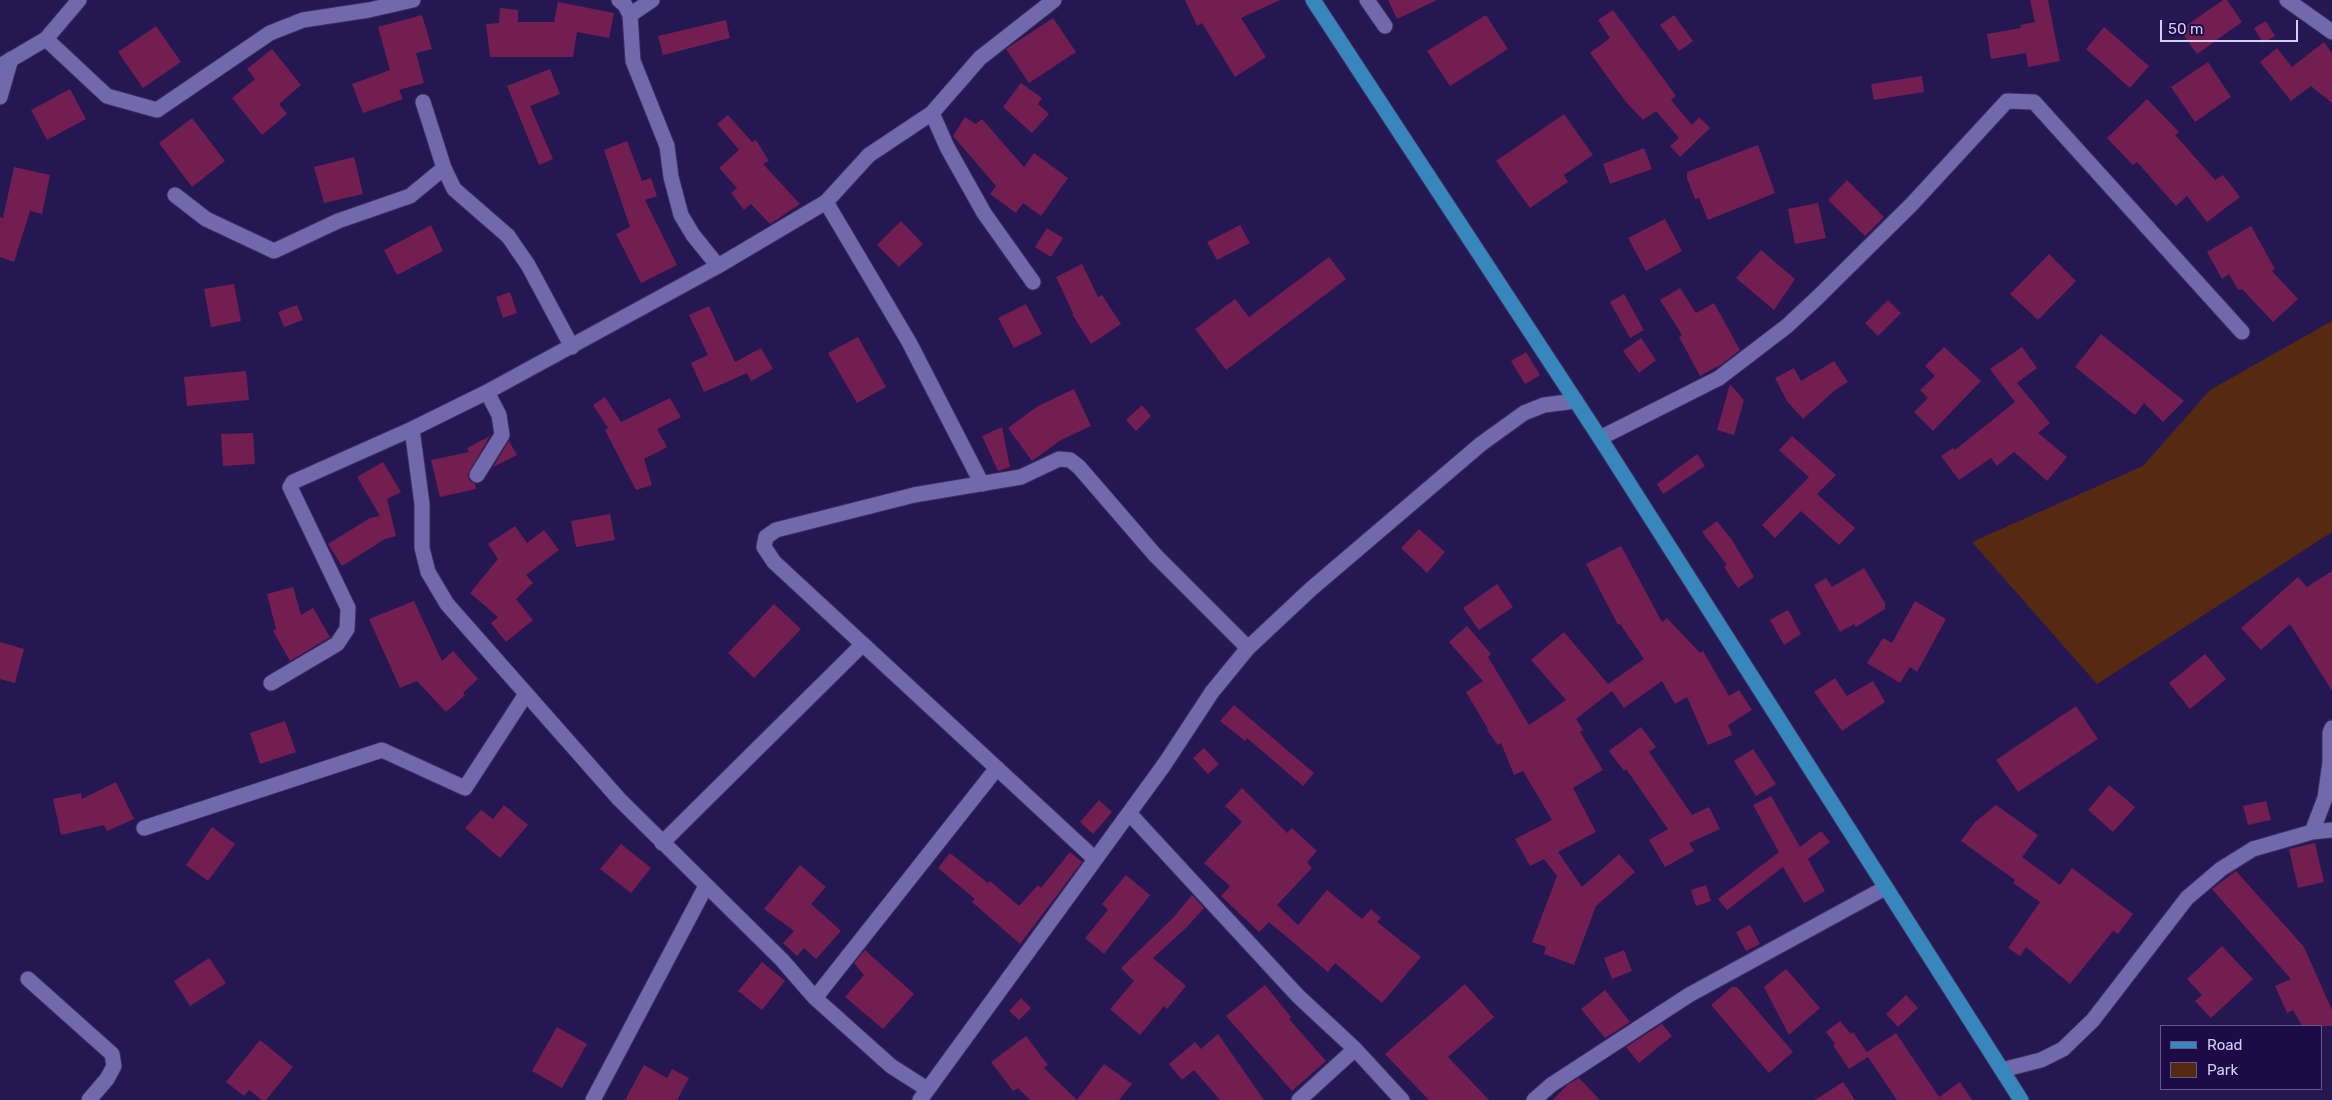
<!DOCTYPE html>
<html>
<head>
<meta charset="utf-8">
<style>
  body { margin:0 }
  #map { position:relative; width:2332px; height:1100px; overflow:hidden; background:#251752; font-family:Rubik,sans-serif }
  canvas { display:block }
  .legend { position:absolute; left:2160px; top:1025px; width:162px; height:65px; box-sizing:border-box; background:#1c0b46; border:1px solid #65598c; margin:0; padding:6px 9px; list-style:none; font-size:15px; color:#d2cff4 }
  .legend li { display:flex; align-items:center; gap:10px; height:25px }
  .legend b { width:25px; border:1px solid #65598c }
  .scale { position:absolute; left:2160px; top:20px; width:138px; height:22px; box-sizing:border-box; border:2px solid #d2cff4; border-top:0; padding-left:6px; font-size:15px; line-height:18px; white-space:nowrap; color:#d2cff4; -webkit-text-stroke:4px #1c0b46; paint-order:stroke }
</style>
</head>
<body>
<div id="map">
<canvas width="2332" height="1100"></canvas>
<ul class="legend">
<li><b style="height:6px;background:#3787bd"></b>Road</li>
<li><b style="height:14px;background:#562a11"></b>Park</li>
</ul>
<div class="scale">50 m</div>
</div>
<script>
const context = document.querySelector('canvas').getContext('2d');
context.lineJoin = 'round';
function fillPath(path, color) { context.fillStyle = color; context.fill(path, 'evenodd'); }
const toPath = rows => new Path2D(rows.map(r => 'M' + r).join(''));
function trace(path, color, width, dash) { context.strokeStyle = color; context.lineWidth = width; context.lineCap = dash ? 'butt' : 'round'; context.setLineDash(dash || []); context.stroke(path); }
const green = toPath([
  [2332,321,2332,532,2097,684,1972,542,2143,466,2210,390]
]);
const building = toPath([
  [1185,0,1280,0,1241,18,1266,57,1235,77,1202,23,1197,26],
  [1388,0,1437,0,1397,19],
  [2030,0,2048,0,2060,61,2028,67,2026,53,1991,59,1987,34,2021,28,2020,25,2035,22],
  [2223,0,2227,0,2242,22,2197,54,2180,30],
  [558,2,614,13,609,38,577,32,573,57,490,57,486,24,499,23,500,8,518,10,518,22,554,22],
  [1613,10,1676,96,1671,100,1692,125,1699,117,1710,128,1680,157,1670,146,1679,138,1656,111,1643,120,1626,102,1590,53,1610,38,1598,20],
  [422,15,432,49,416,53,424,83,399,90,403,99,363,113,352,84,390,70,378,27],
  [1486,15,1508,49,1450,86,1427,51],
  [1674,15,1693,41,1679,51,1660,25],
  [1053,18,1076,52,1029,83,1006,49],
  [726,20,730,38,663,55,658,36],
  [2266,21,2275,36,2263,43,2254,28],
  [156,26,181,62,143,88,118,52],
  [2104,27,2149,66,2130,88,2086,49],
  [2324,42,2332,53,2332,103,2311,86,2291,101,2260,62,2277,48,2292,67],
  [272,49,301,85,279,104,287,114,262,135,232,98,255,79,247,69],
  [2208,62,2231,97,2195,122,2171,87],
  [550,69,560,94,530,106,553,159,539,165,507,86],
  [1922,76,1924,92,1874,100,1871,84],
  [1021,83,1042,98,1038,104,1049,114,1032,133,1003,107],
  [70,89,86,119,47,140,31,110],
  [2147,99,2179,132,2175,135,2215,180,2223,175,2240,197,2207,222,2187,196,2176,206,2137,162,2133,165,2107,138],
  [1564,114,1593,155,1564,175,1568,182,1530,208,1496,161],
  [728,115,752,142,756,140,769,161,763,164,800,204,770,224,751,204,744,210,731,193,737,188,719,168,739,150,717,124],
  [965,117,976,124,982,119,1024,167,1034,153,1068,178,1041,216,1023,203,1016,213,990,194,996,186,953,136],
  [192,118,225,161,192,187,159,143],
  [627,141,642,181,651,178,657,196,645,200,677,265,641,283,616,234,630,227,604,150],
  [1758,145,1775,193,1708,220,1699,198,1695,199,1687,178,1687,172],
  [1644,148,1652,169,1610,184,1603,164],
  [354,157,363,194,324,203,314,167],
  [14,167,50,175,42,214,30,211,14,262,0,257,0,217,3,218],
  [1847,180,1884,217,1865,236,1828,200],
  [1818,203,1826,238,1795,244,1788,209],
  [1665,219,1682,251,1646,271,1628,238],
  [901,221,923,244,899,267,877,245],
  [431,225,443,251,397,275,384,250],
  [1240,225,1250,243,1217,260,1207,242],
  [2251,226,2275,269,2272,271,2298,299,2273,322,2242,289,2238,290,2229,274,2222,279,2207,252],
  [1047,228,1063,238,1051,257,1035,247],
  [1761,250,1795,279,1774,310,1736,278],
  [2049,254,2076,281,2038,320,2010,294],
  [1329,257,1346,279,1226,370,1195,329,1235,299,1249,317],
  [1082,264,1098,297,1102,295,1121,324,1091,344,1072,314,1073,313,1056,277],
  [234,284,241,321,211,327,204,289],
  [1680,288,1696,313,1714,303,1740,350,1722,364,1700,376,1679,337,1682,335,1660,300],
  [510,292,517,313,503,318,496,297],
  [1624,294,1644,330,1630,338,1610,302],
  [1888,300,1901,313,1878,336,1865,323],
  [1026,304,1042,334,1014,348,998,318],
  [297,305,303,320,284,327,278,312],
  [709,306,735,362,761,348,773,369,751,381,747,373,704,392,691,363,708,355,689,315],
  [2101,334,2184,401,2163,422,2144,403,2135,415,2075,367],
  [858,337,886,387,857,403,828,353],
  [1641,338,1656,360,1639,373,1623,351],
  [1944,347,1981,381,1933,431,1914,412,1928,398,1920,390,1935,376,1925,366],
  [2022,347,2037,368,2017,383,2050,423,2038,433,2067,457,2047,481,2014,452,1997,466,1991,458,1959,480,1941,456,1953,448,1955,450,2015,402,1990,369],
  [1526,352,1540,375,1525,384,1511,361],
  [1834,361,1848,382,1834,391,1803,419,1787,401,1775,378,1794,368,1801,381],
  [246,371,249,400,187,406,184,377],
  [1730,384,1744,400,1734,435,1717,430],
  [1074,389,1091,426,1061,440,1032,461,1008,428,1038,406],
  [605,397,621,422,670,398,681,417,657,429,667,447,644,459,652,485,636,490,605,430,608,428,593,405],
  [1142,405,1151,416,1136,431,1126,420],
  [1002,427,1010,467,998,471,982,436],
  [253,433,255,464,223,466,221,434],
  [490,436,468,474,469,480,475,484,476,489,440,497,431,460,469,452,467,448],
  [1792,436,1836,475,1817,494,1855,528,1839,545,1801,511,1775,538,1762,525,1809,477,1779,450],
  [509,441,517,455,493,467],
  [1697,454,1705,466,1663,494,1657,484],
  [383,462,401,492,387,499,396,536,385,539,342,566,328,544,370,518,380,516,357,477],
  [610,514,615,540,576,547,571,521],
  [1717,521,1732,540,1754,577,1738,588,1724,567,1727,565,1702,532],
  [515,526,527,543,544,530,559,550,526,575,533,583,516,599,533,620,506,642,491,623,498,617,470,593,498,559,488,544],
  [1419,529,1445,552,1427,573,1401,548],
  [1621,546,1662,622,1667,618,1700,653,1703,651,1729,696,1739,690,1752,710,1728,725,1732,735,1708,745,1687,697,1675,704,1662,681,1624,708,1612,691,1576,719,1583,730,1580,732,1603,770,1573,788,1596,832,1558,852,1582,887,1619,854,1635,872,1596,906,1574,965,1544,954,1546,947,1532,942,1557,876,1544,859,1530,866,1515,839,1552,820,1523,771,1514,775,1501,743,1498,745,1487,730,1488,729,1466,692,1483,681,1449,642,1467,626,1491,654,1488,657,1529,725,1566,700,1531,660,1564,632,1608,684,1644,659,1620,624,1618,625,1586,564],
  [1864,568,1885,603,1885,609,1856,627,1854,624,1840,632,1814,585,1826,578,1832,587],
  [2332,571,2332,691,2290,624,2261,650,2241,628,2298,577,2307,587],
  [1497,584,1513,607,1479,630,1463,608],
  [293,587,301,615,313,608,330,637,290,661,273,631,276,629,267,594],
  [414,601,442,661,453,651,478,679,463,693,465,695,446,712,417,681,400,688,369,619],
  [1915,601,1946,619,1917,672,1910,667,1900,683,1867,663,1883,638,1892,643],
  [774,604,801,629,754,678,728,653],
  [1788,610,1801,634,1784,645,1770,620],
  [0,642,24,649,15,683,0,679],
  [2205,654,2226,679,2190,709,2169,683],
  [1835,678,1847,696,1873,681,1885,702,1842,731,1814,692],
  [1234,705,1314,773,1303,786,1247,738,1245,741,1220,721],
  [2076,706,2098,739,2018,792,1996,760],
  [285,721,296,752,260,764,250,733],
  [1641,727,1656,747,1649,752,1692,815,1709,807,1720,829,1689,843,1694,851,1665,867,1649,840,1668,829,1626,769,1624,771,1609,751],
  [1204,748,1219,764,1208,774,1193,758],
  [1753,749,1776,784,1756,796,1734,761],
  [116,782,134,819,107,831,104,825,61,835,53,799,81,793,82,799],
  [2109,785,2135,807,2113,832,2088,810],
  [1242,788,1287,833,1292,828,1317,851,1307,862,1312,868,1277,905,1298,925,1327,890,1362,919,1371,909,1381,918,1377,922,1421,957,1382,1003,1335,963,1328,972,1269,922,1259,932,1221,896,1230,886,1204,863,1242,822,1225,806],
  [1771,796,1800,847,1821,831,1830,842,1808,859,1825,891,1804,903,1783,867,1727,910,1718,899,1779,852,1753,805],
  [1099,800,1112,812,1093,834,1080,822],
  [2266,801,2271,820,2248,825,2243,806],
  [504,805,528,825,500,858,465,828,481,810,493,819],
  [1996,805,2038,835,2022,857,2060,885,2072,868,2133,914,2118,934,2113,931,2070,984,2026,947,2020,956,2008,948,2040,902,2013,883,2015,880,1961,841,1975,822],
  [212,827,235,844,208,881,186,865],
  [2315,843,2324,882,2298,888,2289,849],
  [621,844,651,868,631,893,600,869],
  [1070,852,1082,862,1020,944,972,902,975,899,938,868,950,853,988,883,990,881,1019,906,1038,885,1041,888],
  [800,865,826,887,811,904,841,931,816,959,804,948,797,956,783,943,794,931,764,909],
  [2236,871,2304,947,2332,1010,2332,1026,2302,1026,2293,1010,2287,1013,2275,986,2291,979,2212,889],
  [1126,875,1150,895,1104,954,1085,938,1108,910,1102,904],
  [1706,885,1711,901,1696,906,1691,890],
  [1192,895,1204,908,1187,927,1153,958,1186,986,1167,1009,1164,1006,1140,1035,1110,1009,1134,981,1121,968,1174,917],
  [1750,925,1760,944,1746,951,1736,932],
  [2222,946,2253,979,2211,1018,2195,1001,2202,995,2187,979],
  [865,950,914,994,883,1029,845,997,864,975,854,963],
  [1624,950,1632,971,1612,979,1604,958],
  [209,958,226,983,190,1006,174,981],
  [762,962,785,981,762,1010,738,991],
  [1786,969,1820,1008,1789,1035,1764,987],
  [1465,984,1494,1017,1448,1057,1489,1100,1429,1100,1385,1054],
  [1265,985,1291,1017,1289,1019,1326,1061,1292,1091,1226,1016],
  [1732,987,1737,987,1793,1052,1769,1073,1711,1005],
  [1605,990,1630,1022,1605,1038,1581,1009],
  [1906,995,1918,1008,1898,1027,1886,1014],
  [1021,998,1031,1008,1019,1020,1009,1011],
  [1840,1021,1851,1034,1853,1032,1867,1052,1896,1033,1939,1097,1960,1082,1972,1100,1897,1100,1868,1057,1849,1069,1833,1045,1835,1044,1826,1032],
  [1662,1024,1672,1036,1639,1063,1626,1047],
  [557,1027,587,1044,562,1088,532,1071],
  [1218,1034,1264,1100,1220,1100,1194,1070,1182,1080,1169,1064,1195,1042,1201,1049],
  [1026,1036,1048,1065,1044,1068,1077,1100,1104,1064,1132,1084,1119,1100,1030,1100,1018,1088,1013,1091,991,1062],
  [260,1040,293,1067,266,1100,262,1100,249,1090,244,1096,226,1082],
  [644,1065,667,1078,672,1069,689,1078,677,1100,625,1100],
  [1579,1078,1600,1100,1553,1100,1567,1085],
  [1843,1082,1855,1100,1815,1100]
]);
const minor = toPath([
  [619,0,625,5,630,15,633,61,667,146,671,177,681,215,693,235,718,266],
  [1367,0,1385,26],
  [2287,0,2332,32],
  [630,15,652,0],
  [46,39,107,96,157,110,270,33,303,20,369,10,413,0],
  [0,66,46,39,79,0],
  [0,97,11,59],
  [423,102,444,168,454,189,508,236,528,265,572,347],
  [175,195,206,219,274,251,338,221,410,196,444,168],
  [826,202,909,342,982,484],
  [1033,282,984,213,947,147,932,113,980,58,1054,0],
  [412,429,422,504,422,548,428,572,447,604,619,799,782,960,815,998,891,1066,927,1089],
  [1600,438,1719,378,1787,326,1817,298,1912,204,2007,101,2034,102,2242,332],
  [477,475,502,435,499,415,487,392],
  [271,683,337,644,347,629,348,608,290,487,293,482,412,429,487,392,718,266,826,202,869,155,932,113],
  [1129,813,1298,996,1355,1049,1402,1100],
  [144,828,382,750,465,788,526,694],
  [2312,832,2325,798,2330,762,2330,733,2332,728],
  [662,843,863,644],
  [1095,859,774,562,764,547,766,537,776,530,914,495,1021,477,1059,459,1070,460,1079,467,1155,555,1248,648],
  [28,979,112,1054,114,1066,107,1079,89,1100],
  [815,998,997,768],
  [2002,1070,2041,1060,2063,1049,2093,1020,2187,898,2221,869,2253,849,2312,832,2332,830],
  [593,1100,706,886],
  [920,1100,1164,765,1212,692,1248,648,1311,589,1481,444,1524,413,1544,405,1576,401],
  [1299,1100,1355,1049],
  [1534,1100,1551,1085,1689,995,1885,888]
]);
const major = toPath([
  [1313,0,1600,438,2021,1100]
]);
fillPath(green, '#562a11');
fillPath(building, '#731e51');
trace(minor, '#3b2e5f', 17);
trace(major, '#3b2e5f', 17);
trace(minor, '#7169ab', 15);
trace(major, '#3787bd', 15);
</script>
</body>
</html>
